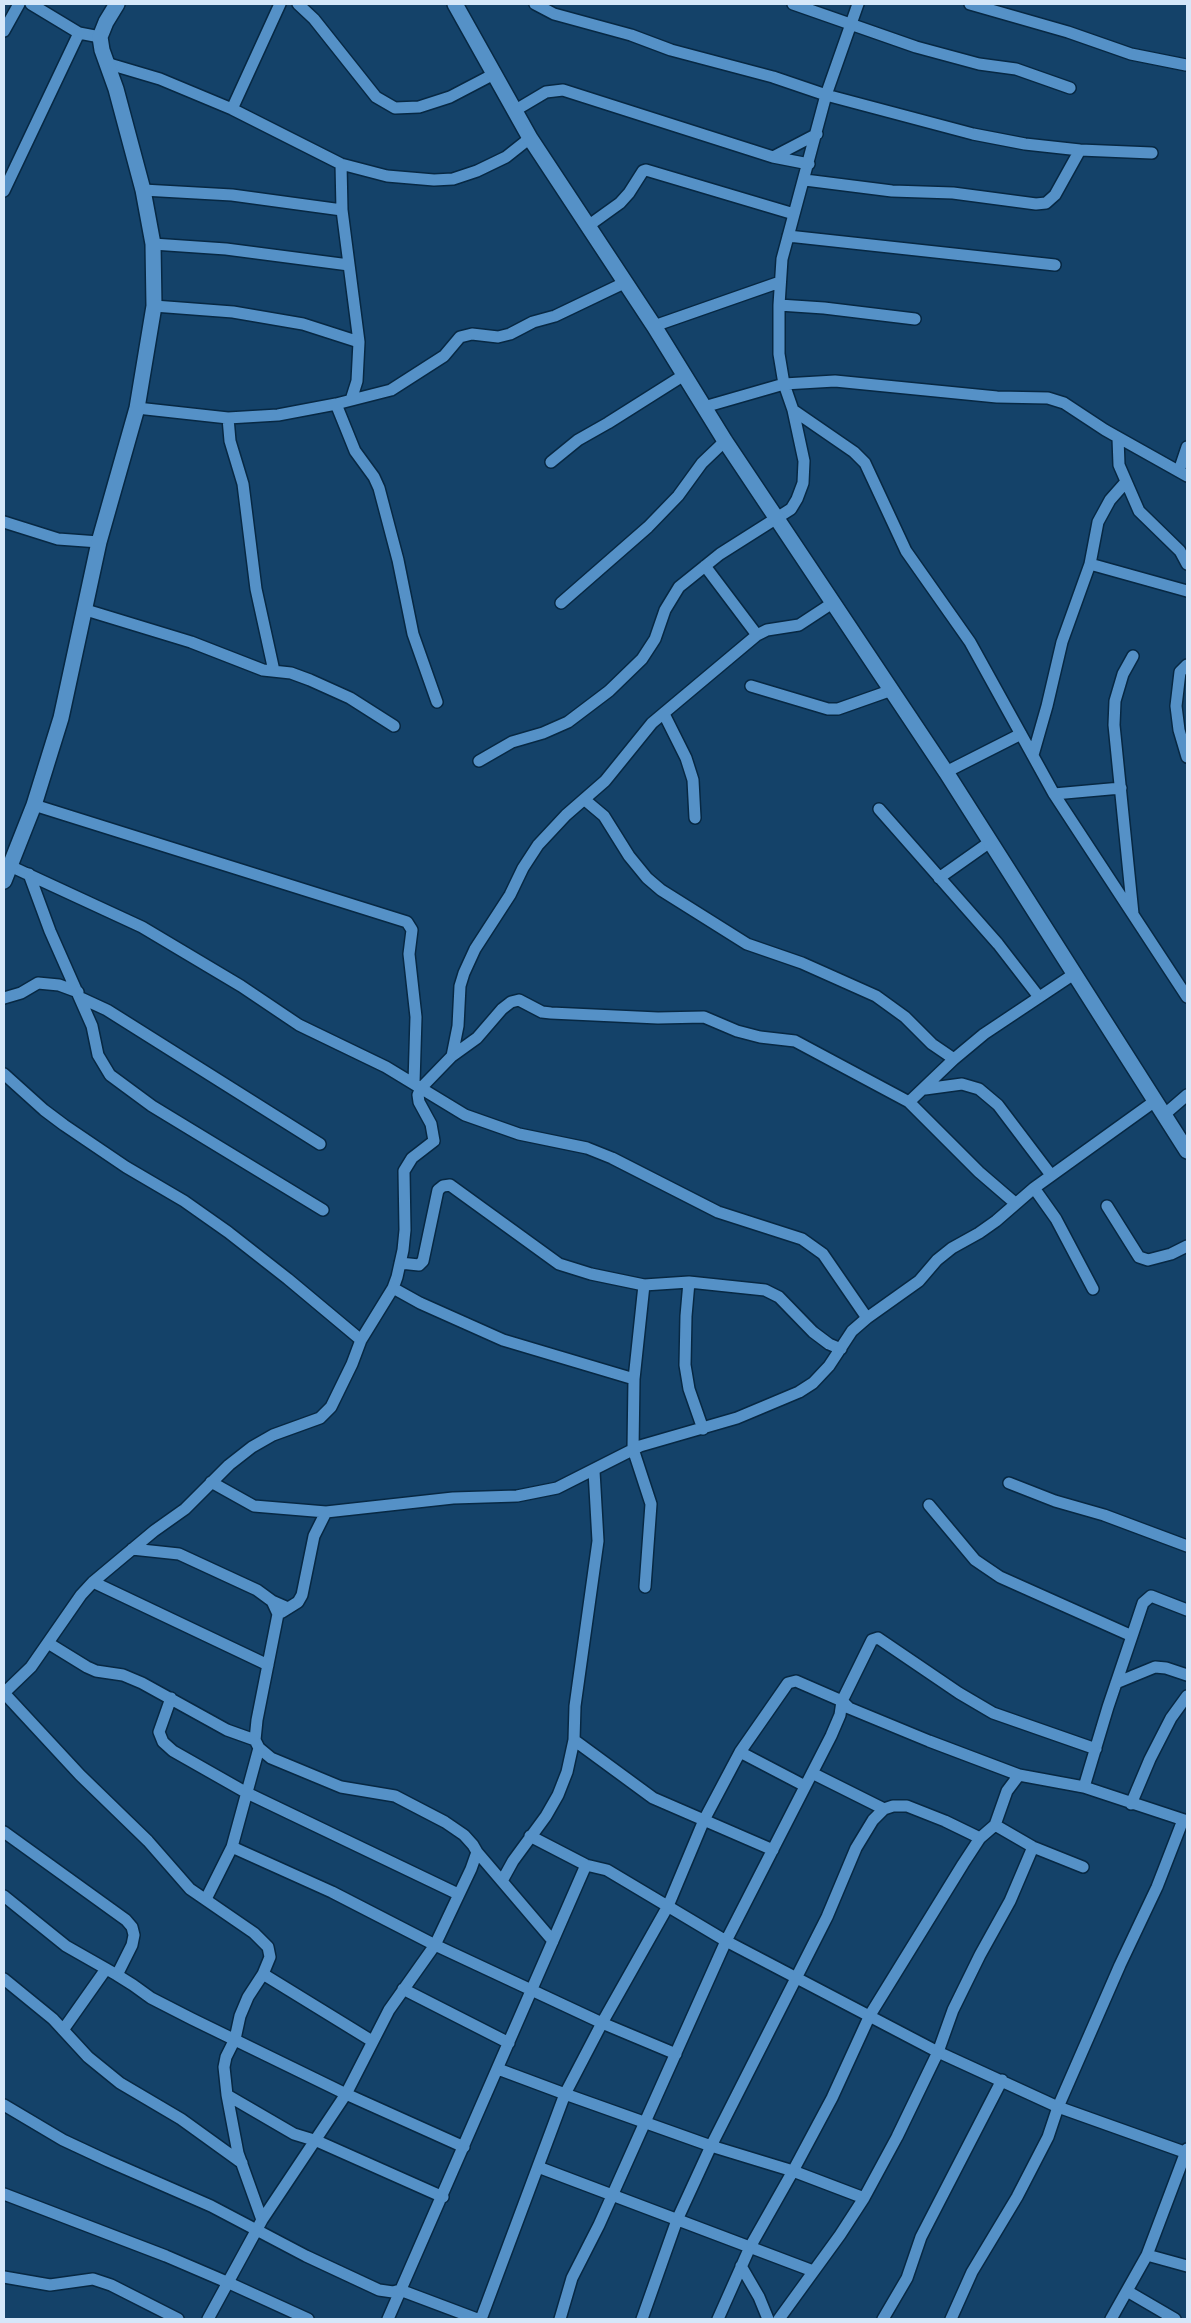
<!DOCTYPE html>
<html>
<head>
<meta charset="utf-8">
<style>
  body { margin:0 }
  #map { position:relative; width:1191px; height:2323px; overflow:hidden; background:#144269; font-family:Overpass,sans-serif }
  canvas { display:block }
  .frame { position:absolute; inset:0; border:5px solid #d5e7f9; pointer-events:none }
</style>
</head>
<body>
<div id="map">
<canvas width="1191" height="2323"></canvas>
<div class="frame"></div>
</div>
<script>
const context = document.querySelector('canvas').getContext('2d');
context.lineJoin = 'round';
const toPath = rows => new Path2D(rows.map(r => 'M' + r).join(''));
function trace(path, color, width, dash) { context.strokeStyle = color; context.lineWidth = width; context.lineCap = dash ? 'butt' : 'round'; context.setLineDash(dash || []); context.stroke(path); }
const street = toPath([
  [31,4,79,33,100,37],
  [298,4,314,19,376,97,395,108,419,107,450,97,494,74],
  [535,4,554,14,631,35,671,50,773,77,826,95,973,134,1025,144,1080,150,1152,153],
  [793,4,916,47,979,64,1016,69,1070,88],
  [970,4,1068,32,1131,54,1186,65],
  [4,31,19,4],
  [106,63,160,79,232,109,341,164,387,176,434,180,453,179,477,171,506,157,530,138],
  [232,109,280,4],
  [514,111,546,92,563,90,773,157,809,164],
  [773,157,817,134],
  [341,164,342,210,359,342,357,381,351,400],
  [805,180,892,191,953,193,1036,204,1046,203,1055,195,1080,150],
  [143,190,232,195,342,210],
  [4,191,79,33],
  [588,226,620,203,629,193,643,171,646,170,794,214],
  [788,236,1055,265],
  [153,244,226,249,349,265],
  [779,305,824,308,915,319],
  [154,306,233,312,303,324,359,342],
  [654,326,780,282],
  [336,404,355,451,374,477,379,488,398,560,413,634,437,702],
  [704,407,784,384,835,381,997,397,1048,398,1064,403,1105,430,1187,476],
  [137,408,228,418,278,415,336,404,391,390,444,356,460,337,472,334,498,337,510,334,533,322,555,316,624,283],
  [793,410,854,452,865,463,906,551,970,642,1054,794,1187,997],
  [228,418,230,441,243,484,256,589,274,671],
  [1118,438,1119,465,1139,511,1180,551,1187,564],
  [551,462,578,440,608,423,684,375],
  [1179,471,1187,447],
  [4,522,58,539,99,542],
  [1090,564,1187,591],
  [705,566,757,635],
  [561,603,648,527,678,496,702,463,725,441],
  [86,610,191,642,263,670,291,673,310,680,350,698,394,726],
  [1187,665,1180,672,1176,706,1179,730,1187,757],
  [751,686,828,709,838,709,892,690],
  [664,714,686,758,693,780,695,818],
  [1033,755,1047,706,1062,642,1090,564,1098,522,1110,500,1125,483],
  [479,761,512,742,543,733,568,722,609,691,642,659,655,639,665,610,679,587,720,554,791,509,797,499,803,483,804,461,793,410,784,384,779,354,779,305,782,259,826,95,858,4],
  [946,772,1021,734],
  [1054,794,1121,788],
  [585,800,604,816,629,856,647,878,661,890,747,944,802,963,876,996,905,1017,932,1044,954,1059],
  [34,805,407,922,412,930,409,954,416,1017,414,1083],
  [879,809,998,944,1039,997],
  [10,866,142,927,241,986,299,1025,386,1067,465,1115,519,1134,587,1148,612,1158,718,1212,802,1239,823,1254,867,1318],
  [29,874,50,931,92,1026,98,1055,110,1075,152,1106,323,1210],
  [939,878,990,842],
  [1133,914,1114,725,1115,701,1123,674,1133,656],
  [4,998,21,993,38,983,59,985,78,992],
  [81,998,107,1010,320,1144],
  [452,1056,477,1038,502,1009,511,1002,519,1000,542,1012,551,1013,658,1018,704,1017,737,1031,760,1037,795,1041,909,1102,979,1172,1015,1203],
  [4,1074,44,1110,64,1125,126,1167,184,1201,228,1232,288,1279,361,1340],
  [925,1089,962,1084,979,1089,998,1105,1051,1175],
  [909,1102,954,1059,984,1034,1074,974],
  [1165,1114,1187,1095],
  [1034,1188,1056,1219,1093,1289],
  [1107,1206,1139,1257,1148,1260,1171,1254,1187,1246],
  [400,1263,419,1265,423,1261,438,1190,443,1186,450,1185,559,1264,591,1274,644,1285,689,1282,765,1290,779,1297,813,1332,829,1344,841,1349],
  [689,1282,686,1316,685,1365,689,1389,703,1429],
  [644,1285,634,1379,633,1449,651,1504,645,1587],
  [393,1288,420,1303,503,1340,634,1379],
  [211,1482,254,1506,326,1512,453,1498,517,1496,557,1488,640,1446,737,1418,799,1392,813,1383,829,1366,852,1331,867,1318,919,1281,937,1260,952,1248,979,1233,996,1221,1034,1188,1155,1101],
  [1009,1483,1055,1501,1104,1515,1187,1546],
  [929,1505,975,1560,1000,1577,1132,1636,1108,1707,1084,1787],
  [132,1549,179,1554,257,1590,272,1601,288,1608],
  [93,1582,268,1665],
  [272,1601,278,1614,257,1720,255,1740,259,1748,271,1758,341,1787,395,1796,445,1822,464,1835,473,1845,477,1852,553,1941],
  [282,1612,298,1602,302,1595,314,1536,326,1512],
  [1132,1636,1143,1603,1151,1596,1187,1610],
  [48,1643,87,1667,96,1671,123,1675,142,1683,227,1730,255,1740],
  [1116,1683,1155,1667,1166,1668,1187,1675],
  [4,1693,31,1667,81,1595,93,1582,154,1531,185,1509,229,1465,252,1447,273,1435,320,1418,331,1407,352,1364,361,1340,393,1288,397,1277,403,1250,405,1230,404,1171,412,1158,434,1141,431,1124,419,1102,418,1095,421,1088,452,1056,458,1026,460,986,464,973,475,949,510,895,523,868,538,845,566,815,605,781,652,723,757,635,767,630,799,625,834,602],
  [4,1693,80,1775,148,1841,190,1889,254,1933,268,1947,270,1957,263,1974,248,1997,240,2016,235,2039,226,2057,224,2067,227,2095,238,2153,262,2220,208,2319],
  [171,1698,159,1732,163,1742,173,1751,247,1793,458,1894],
  [574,1740,653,1798,773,1850],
  [740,1752,805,1786],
  [812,1773,884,1809],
  [1131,1804,1150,1759,1171,1718,1187,1696],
  [995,1825,1033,1847,1083,1867],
  [4,1832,126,1920,132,1927,134,1935,132,1945,117,1975,133,1985,151,1998,192,2019,346,2094,464,2147],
  [530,1836,586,1865,607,1870,726,1941,938,2052,1058,2107,1187,2153],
  [232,1847,332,1892,435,1945,602,2023,676,2054],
  [502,1881,513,1861,546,1816,558,1795,567,1772,574,1740,575,1706,598,1541,594,1471],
  [4,1896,66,1946,117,1975],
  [206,1899,232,1847,259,1748],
  [263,1974,372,2041],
  [4,1979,53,2019,88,2057,120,2083,181,2119,242,2163],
  [403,1989,509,2043],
  [63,2030,106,1969],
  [498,2069,565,2094,711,2146,793,2171,864,2198],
  [227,2095,294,2134,317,2141,443,2197],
  [4,2105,63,2140,108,2161,211,2206,306,2256,379,2290,393,2292,400,2290,477,2319],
  [538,2167,813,2271],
  [4,2194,166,2256,229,2283,308,2319],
  [262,2220,346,2094,389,2010,435,1945,471,1869,477,1852],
  [1147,2255,1187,2266],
  [741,2266,759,2297,768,2319],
  [4,2277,50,2285,93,2279,111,2285,178,2319],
  [1127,2291,1175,2319],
  [388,2319,586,1865],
  [481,2319,565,2094,602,2023,668,1906,704,1820,740,1752,788,1683,796,1681,842,1701,872,1640,878,1638,959,1693,993,1713,1096,1749],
  [560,2319,572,2278,599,2225,726,1941,831,1736,840,1715,842,1701,849,1708,929,1741,1019,1775,1084,1787,1187,1821],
  [642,2319,677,2220,711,2146,827,1917,856,1848,873,1820,884,1809,893,1806,907,1806,945,1821,980,1838],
  [718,2319,750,2247,793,2171,832,2098,870,2015,963,1864,980,1838,995,1825,1007,1791,1019,1775],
  [779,2319,840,2235,864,2198,897,2137,938,2052,953,2010,980,1955,1010,1901,1033,1847],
  [883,2319,907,2278,921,2237,1002,2080],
  [951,2319,972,2272,1017,2197,1048,2137,1058,2107,1120,1965,1157,1887,1183,1820],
  [1111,2319,1147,2255,1187,2149]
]);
const secondary = toPath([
  [455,4,530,138,654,326,725,441,946,772,1187,1151],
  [4,881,34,805,61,718,99,542,137,408,154,306,153,244,143,190,116,89,102,50,100,37,106,22,117,4]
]);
trace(street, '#072843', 14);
trace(secondary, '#072843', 18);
trace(street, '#5591c7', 11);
trace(secondary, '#5591c7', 15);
</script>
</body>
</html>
